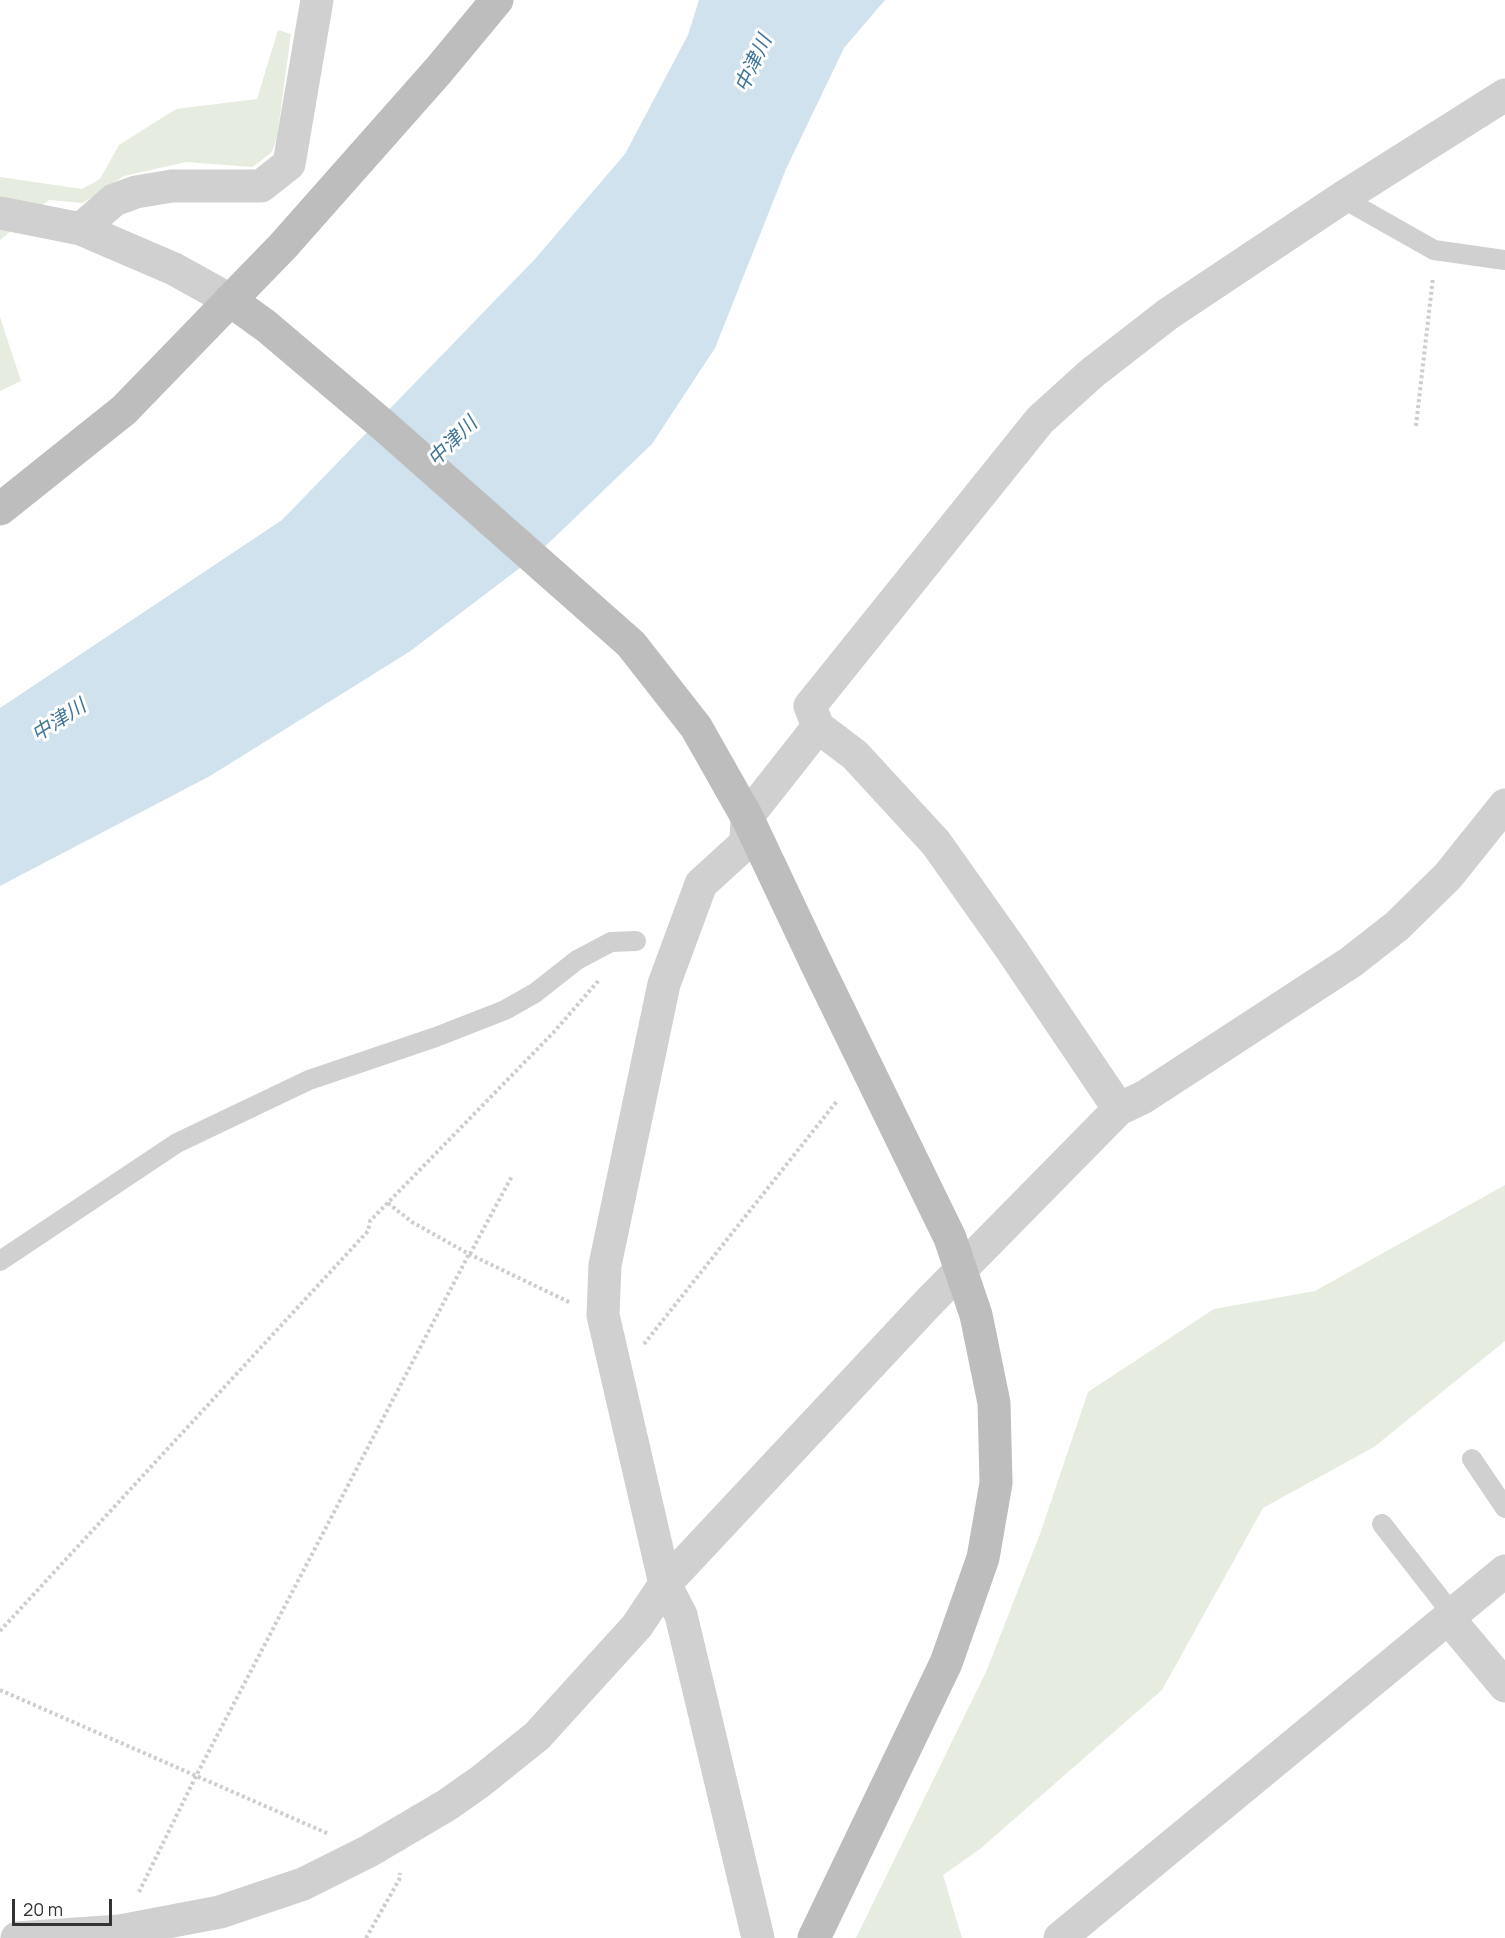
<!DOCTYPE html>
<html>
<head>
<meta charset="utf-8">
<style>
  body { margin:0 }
  #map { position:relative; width:1505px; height:1938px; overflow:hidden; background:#fff; font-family:Manrope,sans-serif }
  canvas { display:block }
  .scale { position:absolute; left:12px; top:1899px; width:100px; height:27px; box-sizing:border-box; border:3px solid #333; border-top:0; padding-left:8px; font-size:18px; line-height:21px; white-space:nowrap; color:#333; -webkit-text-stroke:4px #fff; paint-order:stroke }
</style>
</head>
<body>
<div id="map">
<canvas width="1505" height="1938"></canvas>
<div class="scale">20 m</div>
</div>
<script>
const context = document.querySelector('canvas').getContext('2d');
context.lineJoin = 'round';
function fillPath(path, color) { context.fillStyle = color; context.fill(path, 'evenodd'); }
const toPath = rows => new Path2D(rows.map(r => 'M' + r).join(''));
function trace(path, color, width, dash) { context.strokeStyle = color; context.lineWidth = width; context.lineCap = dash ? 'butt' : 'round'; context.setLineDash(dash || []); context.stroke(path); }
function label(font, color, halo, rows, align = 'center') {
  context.font = font + ' Manrope,"Noto Sans JP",sans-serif'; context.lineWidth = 6; context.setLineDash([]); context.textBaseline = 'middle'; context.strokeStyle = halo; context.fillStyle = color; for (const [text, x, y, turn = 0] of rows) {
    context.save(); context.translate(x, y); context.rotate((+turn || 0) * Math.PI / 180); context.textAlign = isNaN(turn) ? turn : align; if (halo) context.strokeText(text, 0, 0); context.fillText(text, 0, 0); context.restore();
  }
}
const green = toPath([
  [278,30,291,34,277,137,272,152,253,167,186,162,124,176,83,203,49,200,0,240,0,177,82,189,100,179,119,145,176,109,257,99],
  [0,317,21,381,0,391],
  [1505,1185,1505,1341,1374,1447,1263,1508,1162,1690,980,1849,943,1875,962,1938,856,1938,986,1672,1040,1534,1088,1392,1214,1309,1315,1291]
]);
const water = toPath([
  [699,0,885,0,844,48,786,169,715,348,652,444,533,558,409,652,210,776,0,886,0,708,282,520,535,259,625,154,688,35]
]);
const path = toPath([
  [1416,426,1433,277],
  [388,1203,412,1222,469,1254,571,1303],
  [470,1254,512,1176],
  [644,1344,837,1101],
  [0,1631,368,1231,370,1221,553,1033,599,980],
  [0,1690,329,1834],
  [139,1892,196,1776,469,1254],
  [366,1938,399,1880,400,1873]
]);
const lane = toPath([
  [1342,198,1434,250,1505,260],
  [0,1261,177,1143,309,1080,436,1037,505,1010,535,993,577,960,611,942,636,941],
  [1472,1459,1505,1508],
  [1382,1524,1453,1615]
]);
const street = toPath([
  [0,213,81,229,174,269,230,300],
  [81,229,114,200,136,192,172,186,261,186,289,164,317,0],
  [818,727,810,706,1040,420,1092,373,1168,314,1342,198,1505,95],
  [1449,1619,1505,1686],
  [17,1938,120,1931,220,1912,303,1884,369,1851,447,1805,481,1781,537,1736,637,1626,665,1584,929,1302,1119,1109],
  [758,1938,681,1615,665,1584,603,1315,605,1265,664,984,701,884,746,843,747,817,818,727,855,755,936,843,1011,949,1119,1109,1144,1097,1351,962,1397,926,1448,876,1505,805],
  [1060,1938,1505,1571]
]);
const secondary = toPath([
  [230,300,266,326,383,425,631,644,696,727,747,817,816,963],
  [0,509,124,410,283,246,438,71,497,0]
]);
const secondaryBridge = toPath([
  [814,1938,946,1663,983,1558,996,1483,994,1403,976,1315,950,1238,816,963]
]);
const waterNames = [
  ["中津川",754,64,-65],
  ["中津川",453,442,-45],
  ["中津川",59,721,-33]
];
fillPath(green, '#e6ecdf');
fillPath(water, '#cfe2ee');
trace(path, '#cdcdcd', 4, [3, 3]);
trace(lane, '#d0d0d0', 20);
trace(street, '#d0d0d0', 33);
trace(secondary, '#bdbdbd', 33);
trace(secondaryBridge, '#bdbdbd', 33);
label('italic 20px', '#3f7597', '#fff', waterNames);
</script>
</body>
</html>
